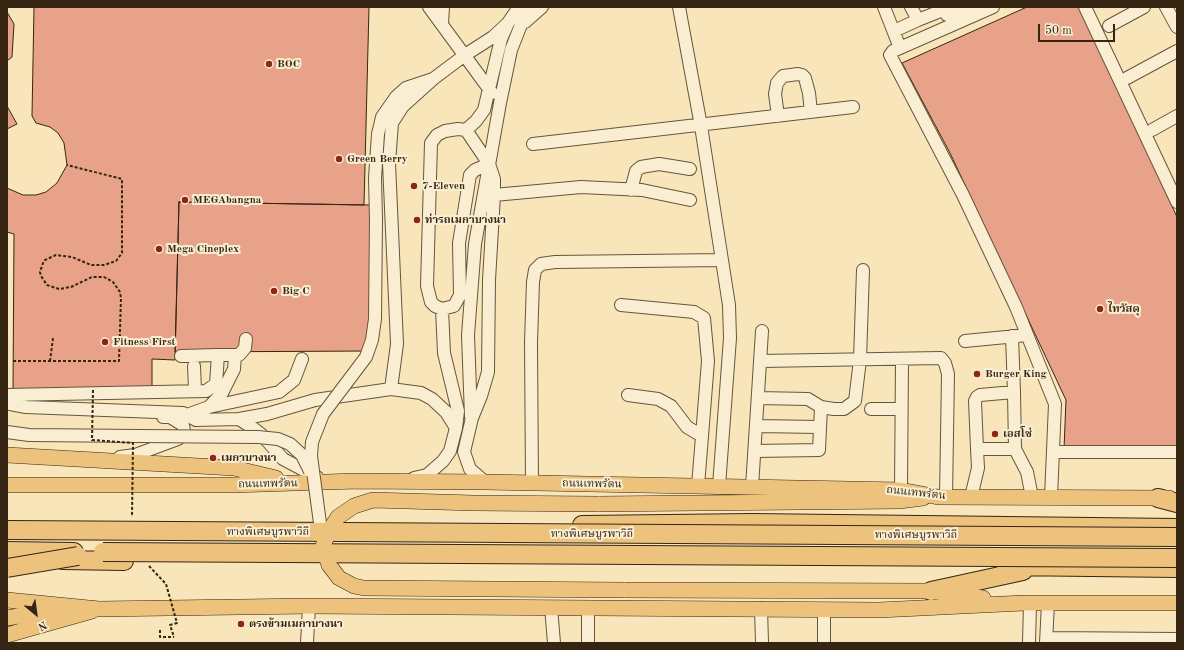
<!DOCTYPE html>
<html>
<head>
<meta charset="utf-8">
<style>
  body { margin:0 }
  #map { position:relative; width:1184px; height:650px; overflow:hidden; background:#f8e5ba; font-family:"Old Standard TT",serif }
  canvas { display:block }
  .frame { position:absolute; inset:0; border:8px solid #362513; pointer-events:none }
  .north { position:absolute; left:16px; top:594px; width:40px; height:40px; -webkit-text-stroke:3px #faeed2; paint-order:stroke; rotate:151deg; font-size:11px; font-weight:700; line-height:16px; text-align:center; color:#362513 }
  .north::after { content:''; display:block; margin:auto; width:14px; height:18px; background:#362513; clip-path:polygon(50% 0,100% 100%,50% 72%,0 100%) }
  .scale { position:absolute; left:1038px; top:24px; width:77px; height:18px; box-sizing:border-box; border:2px solid #362513; border-top:0; padding-left:5px; font-size:12px; line-height:14px; white-space:nowrap; color:#362513; -webkit-text-stroke:3px #faeed2; paint-order:stroke }
</style>
</head>
<body>
<div id="map">
<canvas width="1184" height="650"></canvas>
<div class="frame"></div>
<div class="north">N</div>
<div class="scale">50 m</div>
</div>
<script>
const context = document.querySelector('canvas').getContext('2d');
context.lineJoin = 'round';
function fillPath(path, color) { context.fillStyle = color; context.fill(path, 'evenodd'); }
const toPath = rows => new Path2D(rows.map(r => 'M' + r).join(''));
function trace(path, color, width, dash) { context.strokeStyle = color; context.lineWidth = width; context.lineCap = dash ? 'butt' : 'round'; context.setLineDash(dash || []); context.stroke(path); }
function label(font, color, halo, rows, align = 'center') {
  context.font = font + ' "Old Standard TT","Noto Serif Thai",serif'; context.lineWidth = 4; context.setLineDash([]); context.textBaseline = 'middle'; context.strokeStyle = halo; context.fillStyle = color; for (const [text, x, y, turn = 0] of rows) {
    context.save(); context.translate(x, y); context.rotate((+turn || 0) * Math.PI / 180); context.textAlign = isNaN(turn) ? turn : align; if (halo) context.strokeText(text, 0, 0); context.fillText(text, 0, 0); context.restore();
  }
}
const building = toPath([
  [34,7,369,7,364,205,179,202,175,360,152,359,152,398,99,390,13,389,14,234,7,232,7,188,23,195,36,195,46,192,57,183,67,165,64,143,58,133,50,127,36,123,32,116,34,7],
  [1027,7,1081,7,1177,217,1177,451,1064,449,1066,400,950,153,902,63,1027,7],
  [7,12,14,24,12,57,7,61,7,12],
  [7,106,17,124,7,129,7,106],
  [179,202,372,205,371,351,175,352,179,202]
]);
const path = toPath([
  [13,361,119,361,121,298,120,292,113,282,104,277,92,277,71,287,59,289,47,285,41,276,40,272,43,263,45,260,56,255,72,257,91,265,104,265,116,261,122,253,122,179,67,165],
  [50,361,53,338],
  [160,630,160,637,174,637]
]);
const minor = toPath([
  [429,7,492,93],
  [679,7,701,126,729,305,730,338,719,486],
  [884,7,900,48],
  [911,7,918,20,943,10],
  [942,7,947,15,971,7],
  [993,7,893,51,890,55,963,195,1016,307,1055,404,1051,497],
  [1085,7,1177,202],
  [1166,7,1177,27],
  [525,22,542,7],
  [442,24,443,7],
  [1109,26,1144,7],
  [894,31,918,20],
  [1127,78,1177,51],
  [778,116,775,94,777,83,783,76,798,74,802,75,805,78,809,93,811,112],
  [466,130,476,121,484,110,501,39,508,23,519,7],
  [1152,130,1177,116],
  [533,144,853,107],
  [631,190,636,171,641,167,659,164,690,169],
  [494,195,581,187,642,190,690,200],
  [376,220,375,178,378,134,382,117,396,97,406,88,433,79,465,55,493,37,508,23],
  [621,305,694,312,704,318,708,361,698,486],
  [1012,336,1014,392],
  [965,341,1027,335],
  [181,356,218,355],
  [760,361,941,358,945,363,948,374,946,497],
  [194,366,195,390],
  [391,389,397,344,389,163,392,123,403,106,433,79],
  [7,395,206,391,216,384,218,355,239,355,245,348,246,339],
  [628,395,658,399,671,406,687,427,702,436],
  [758,398,808,399,821,407],
  [7,400,10,404,26,407,183,413,196,420,239,419,267,414,315,400,391,389,421,393,432,399,446,412,456,428],
  [209,407,279,392,294,380,302,359],
  [871,409,901,409],
  [187,415,209,407,222,393,234,369,235,356],
  [471,417,468,335,475,244,500,103,511,50,528,7],
  [239,419,253,428,262,435,283,459,317,477],
  [756,426,820,427],
  [7,432,29,435,140,436],
  [977,449,975,401,977,397,980,395,1014,392,1015,449],
  [755,451,819,450,821,407,834,409,844,409,855,401,860,360,863,270],
  [1053,452,1177,452],
  [120,457,135,455,178,439,184,431,183,425,170,417,163,417],
  [414,478,427,475,443,461,450,451,456,428,458,411,444,353,442,309],
  [485,482,470,469,464,452,472,418,481,396,488,372,489,280,494,195,494,179,489,164,466,130,458,129,445,131,437,135,431,143,427,286,431,302,435,306,442,309,454,306,460,295,459,243,470,175,475,170,489,164],
  [532,483,531,342,533,282,535,270,541,264,555,262,722,260],
  [752,487,762,331],
  [901,490,902,359],
  [971,497,978,468,977,449,1015,449,1027,472,1032,497],
  [551,607,554,643],
  [588,607,588,643],
  [761,608,762,643],
  [1047,638,1177,639],
  [307,643,309,606],
  [824,643,824,609],
  [1029,643,1030,603],
  [1046,643,1048,603]
]);
const major = toPath([
  [7,455,234,468,276,478],
  [7,485,232,485,357,481,485,482,901,490,938,497,1169,498],
  [598,504,899,501,923,498],
  [624,590,931,591,983,598],
  [7,600,99,609,309,606,879,610,1024,603,1177,603],
  [7,618,54,610],
  [7,635,92,611]
]);
const highway = toPath([
  [1158,498,1177,503],
  [582,525,752,523,1177,528],
  [7,551,74,552],
  [62,560,124,561],
  [1006,566,1177,568],
  [931,591,1023,571]
]);
const pathBridge = toPath([
  [93,390,92,440,133,443,132,517],
  [149,566,166,584,177,623,170,625,174,637]
]);
const minorBridge = toPath([
  [140,436,258,437,278,439,290,444,302,455,310,471],
  [322,538,311,456,312,442,323,414,366,357,372,340,375,319,376,220]
]);
const majorBridge = toPath([
  [598,504,473,503,373,500,354,506,338,517,329,531,323,546,329,565,339,578,354,586,364,588,624,590]
]);
const highwayBridge = toPath([
  [7,530,1177,537],
  [103,552,1177,558],
  [7,568,78,556]
]);
const markers = [
  [269,64,4,"#8f2418"],
  [339,159,4,"#8f2418"],
  [414,186,4,"#8f2418"],
  [185,200,4,"#8f2418"],
  [417,220,4,"#8f2418"],
  [159,249,4,"#8f2418"],
  [274,291,4,"#8f2418"],
  [1100,309,4,"#8f2418"],
  [105,342,4,"#8f2418"],
  [977,374,4,"#8f2418"],
  [995,434,4,"#8f2418"],
  [213,458,4,"#8f2418"],
  [241,624,4,"#8f2418"]
];
const poiNames = [
  ["BOC",277,64],
  ["Green Berry",347,159],
  ["7-Eleven",422,186],
  ["MEGAbangna",193,200],
  ["ท่ารถเมกาบางนา",425,220],
  ["Mega Cineplex",167,249],
  ["Big C",282,291],
  ["ไทวัสดุ",1108,309],
  ["Fitness First",113,342],
  ["Burger King",985,374],
  ["เอสโซ่",1003,434],
  ["เมกาบางนา",221,458],
  ["ตรงข้ามเมกาบางนา",249,624]
];
const streetNames = [
  ["ถนนเทพรัตน",268,484,-1],
  ["ถนนเทพรัตน",592,484,1],
  ["ถนนเทพรัตน",916,493,6],
  ["ทางพิเศษบูรพาวิถี",268,532],
  ["ทางพิเศษบูรพาวิถี",592,534],
  ["ทางพิเศษบูรพาวิถี",916,535]
];
fillPath(building, '#e9a28a');
trace(building, '#362513', 1);
trace(minor, '#66553d', 14);
trace(major, '#362513', 16);
trace(highway, '#362513', 20);
trace(path, '#362513', 2, [3, 2]);
trace(minor, '#faeed2', 12);
trace(major, '#ecc27d', 15);
trace(highway, '#ecc27d', 18);
trace(minorBridge, '#66553d', 14, []);
trace(majorBridge, '#362513', 16, []);
trace(highwayBridge, '#362513', 20, []);
trace(pathBridge, '#362513', 2, [3, 2]);
trace(minorBridge, '#faeed2', 12);
trace(majorBridge, '#ecc27d', 15);
trace(highwayBridge, '#ecc27d', 18);
for (const [x, y, r, color] of markers) { const dot = new Path2D(); dot.arc(x, y, r, 0, 2 * Math.PI); context.fillStyle = color; context.fill(dot); trace(dot, '#faeed2', 1.5); }
label('bold 11px', '#362513', '#faeed2', poiNames, 'left');
label('11px', '#362513', '#faeed2', streetNames);
</script>
</body>
</html>
